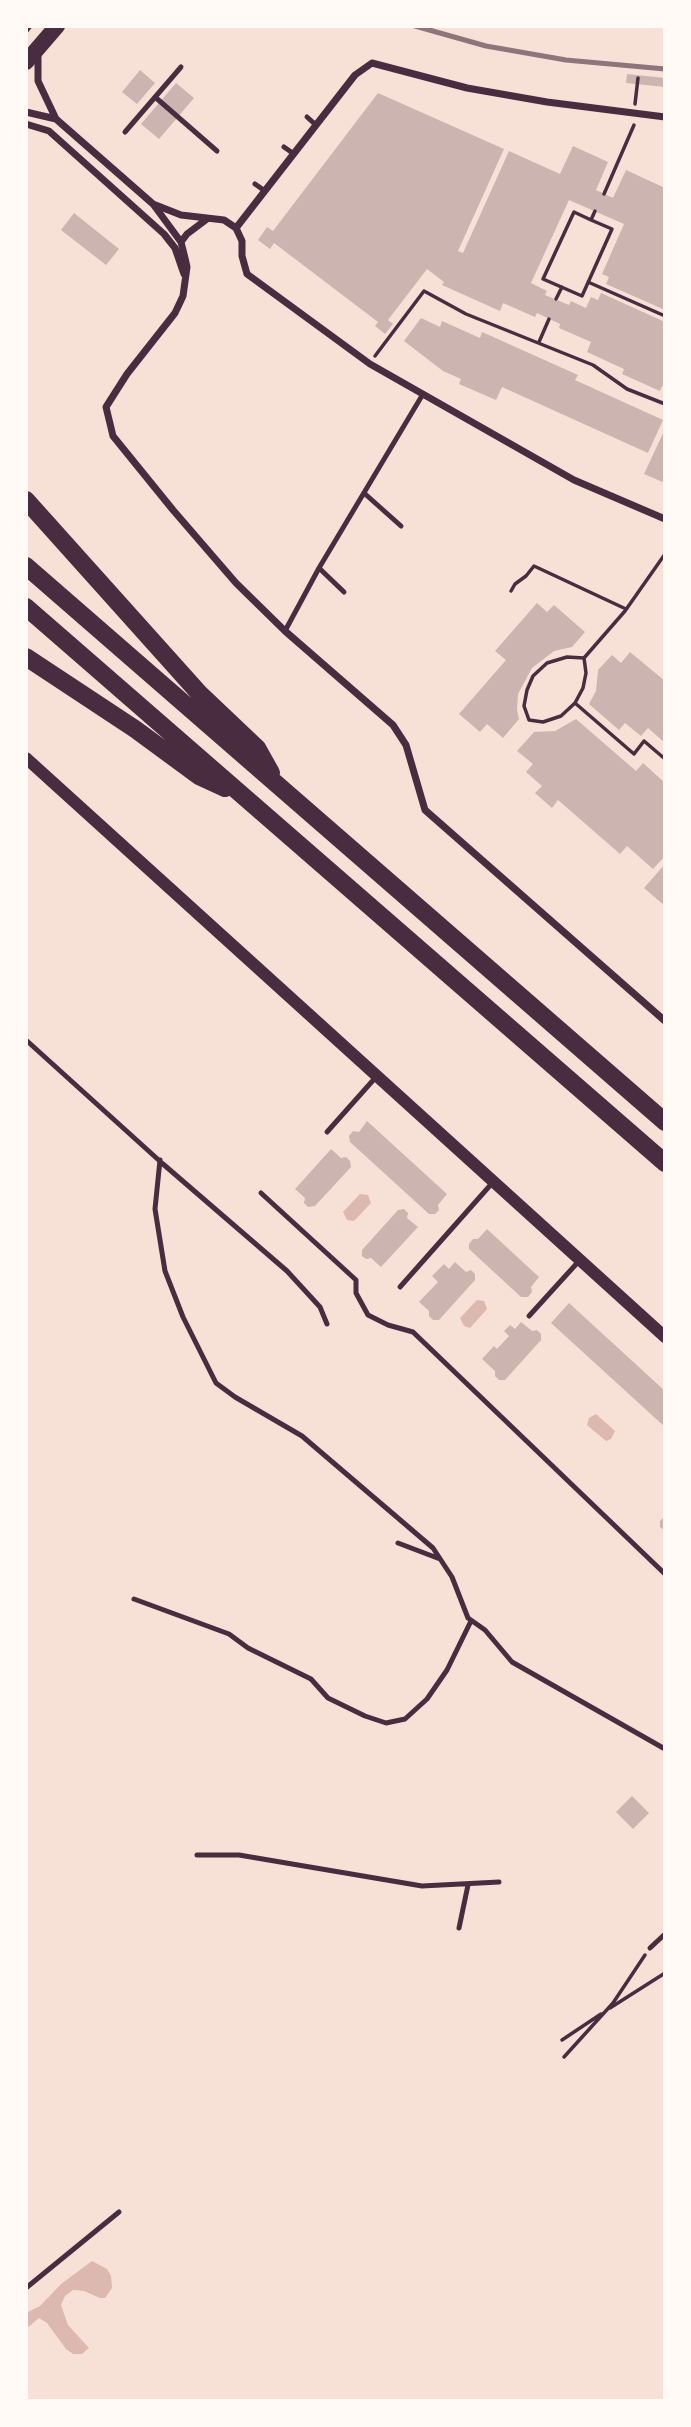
<!DOCTYPE html>
<html>
<head>
<meta charset="utf-8">
<style>
  body { margin:0 }
  #map { position:relative; width:691px; height:2427px; overflow:hidden; background:#f7e1d7; font-family:"Nunito Sans",sans-serif }
  canvas { display:block }
  .frame { position:absolute; inset:0; border:28px solid #fffaf5; pointer-events:none }
</style>
</head>
<body>
<div id="map">
<canvas width="691" height="2427"></canvas>
<div class="frame"></div>
</div>
<script>
const context = document.querySelector('canvas').getContext('2d');
context.lineJoin = 'round';
function fillPath(path, color) { context.fillStyle = color; context.fill(path, 'evenodd'); }
const toPath = rows => new Path2D(rows.map(r => 'M' + r).join(''));
function trace(path, color, width, dash) { context.strokeStyle = color; context.lineWidth = width; context.lineCap = dash ? 'butt' : 'round'; context.setLineDash(dash || []); context.stroke(path); }
const water = toPath([
  [360,1194,368,1195,371,1203,354,1221,347,1220,343,1212],
  [477,1300,484,1301,487,1309,470,1328,464,1326,460,1318],
  [596,1414,615,1431,611,1439,606,1441,587,1425,589,1418],
  [92,2261,107,2269,111,2276,112,2288,105,2298,100,2298,84,2291,73,2290,65,2296,61,2305,68,2325,89,2348,82,2354,73,2354,66,2349,47,2323,39,2318,26,2329,26,2313,40,2306,61,2284]
]);
const building = toPath([
  [140,70,155,83,137,104,122,92],
  [627,74,665,78,665,87,626,83],
  [176,83,194,98,159,139,141,124],
  [378,93,504,149,458,251,463,253,509,151,560,174,573,146,608,162,596,190,613,198,626,170,665,188,665,310,606,284,609,277,602,274,624,224,569,200,531,283,547,291,545,295,569,305,571,301,586,308,591,297,598,300,601,293,665,322,665,387,662,386,660,391,622,374,624,369,587,352,591,342,559,328,560,324,537,313,535,317,503,303,500,311,442,285,444,282,427,269,388,320,393,324,385,334,375,326,378,322,274,243,270,249,258,240,267,227,273,231],
  [74,213,119,249,106,265,61,230],
  [421,318,440,327,442,321,480,338,482,332,578,375,575,380,663,420,648,453,502,387,496,400,459,384,461,379,443,371,404,341],
  [665,429,665,483,644,474],
  [537,603,547,612,554,605,585,632,572,647,554,651,532,668,518,694,517,710,519,719,503,738,487,724,480,732,459,714,506,660,495,651],
  [630,652,665,681,665,743,648,728,641,736,625,723,619,730,589,704,596,691,598,670,612,655,621,663],
  [576,719,636,771,643,763,665,783,665,856,653,869,627,846,620,854,558,800,552,808,535,793,542,786,526,772,533,764,517,751,534,732,555,731],
  [665,864,665,906,644,888],
  [367,1121,447,1194,438,1205,439,1210,435,1214,429,1214,350,1142,349,1136,353,1131,359,1132],
  [331,1149,341,1158,346,1157,350,1161,351,1167,315,1206,308,1207,304,1203,305,1198,295,1189],
  [404,1209,408,1213,407,1218,418,1227,381,1267,371,1258,366,1259,362,1256,362,1250,398,1210],
  [487,1229,539,1277,531,1287,532,1292,528,1297,521,1297,469,1249,469,1244,473,1239,478,1239],
  [455,1262,466,1272,471,1270,475,1274,475,1280,439,1320,433,1320,429,1316,429,1311,419,1302,438,1282,432,1276,444,1264,449,1269],
  [569,1303,665,1391,665,1427,551,1323],
  [521,1322,532,1331,537,1330,541,1334,541,1340,505,1380,499,1380,495,1376,495,1371,482,1359,494,1346,497,1349,509,1336,504,1331,510,1325,515,1329],
  [665,1516,665,1531,660,1527,660,1521],
  [632,1796,649,1813,633,1829,616,1812]
]);
const path = toPath([
  [635,104,638,78],
  [604,194,634,125],
  [591,220,574,212,543,279,582,296,612,229,591,220,595,211],
  [588,282,665,316],
  [556,299,562,287],
  [539,342,549,319],
  [375,356,424,291,466,314,593,365,627,389,665,404],
  [511,591,515,584,526,576,534,566,626,609],
  [584,658,567,657,547,663,533,676,527,690,524,706,529,720,543,722,561,716,575,703,583,688,586,673,584,658,625,611,665,554],
  [575,703,634,754,644,741,665,759],
  [610,2008,665,1973],
  [562,2040,601,2014],
  [564,2057,613,2003,645,1955]
]);
const service = toPath([
  [26,31,30,26],
  [155,97,217,151],
  [307,117,316,125],
  [125,132,181,67],
  [284,147,294,154],
  [255,184,265,191],
  [364,493,401,526],
  [319,568,344,592],
  [285,631,319,568,423,394],
  [26,1040,163,1164,287,1271,320,1307,327,1324],
  [327,1132,376,1077],
  [160,1160,155,1209,165,1271,183,1317,216,1383,235,1397,302,1436,433,1548,452,1577,468,1618,485,1630,512,1662,665,1749],
  [261,1193,356,1280,356,1293,368,1315,388,1325,413,1332,665,1574],
  [400,1287,494,1181],
  [529,1316,579,1261],
  [398,1543,440,1559],
  [134,1599,229,1634,248,1648,311,1679,328,1698,365,1716,386,1723,405,1719,427,1699,447,1670,471,1621],
  [197,1855,239,1855,422,1886,499,1882],
  [459,1928,468,1885],
  [650,1948,665,1934],
  [26,2288,119,2212]
]);
const minor = toPath([
  [38,54,38,81,56,119,153,204,181,242,185,258,187,267,183,296,175,313,127,374,106,407,113,436,173,510,236,583,285,631,393,725,406,745,425,810,665,1021],
  [26,112,56,119],
  [26,124,49,131,164,234,175,248,184,274],
  [153,204,181,215,224,220,236,228,242,241,242,256,247,274,370,364,574,480,665,519],
  [236,228,355,75,372,63,467,88,547,102,665,117],
  [181,242,187,234,207,219]
]);
const tertiary = toPath([
  [26,758,665,1337]
]);
const primary = toPath([
  [26,62,57,26]
]);
const motorway = toPath([
  [26,500,199,693,257,748,271,773],
  [26,566,665,1122],
  [26,607,665,1163],
  [26,657,135,729,199,776,225,788]
]);
const rail = toPath([
  [415,26,486,46,566,60,665,69]
]);
fillPath(water, '#dcb8b0');
fillPath(building, '#ccb4b1');
trace(path, '#4a2c40', 3.5);
trace(service, '#4a2c40', 5);
trace(minor, '#4a2c40', 7);
trace(tertiary, '#4a2c40', 12);
trace(primary, '#4a2c40', 16);
trace(motorway, '#4a2c40', 18);
trace(rail, '#8f747c', 5);
</script>
</body>
</html>
